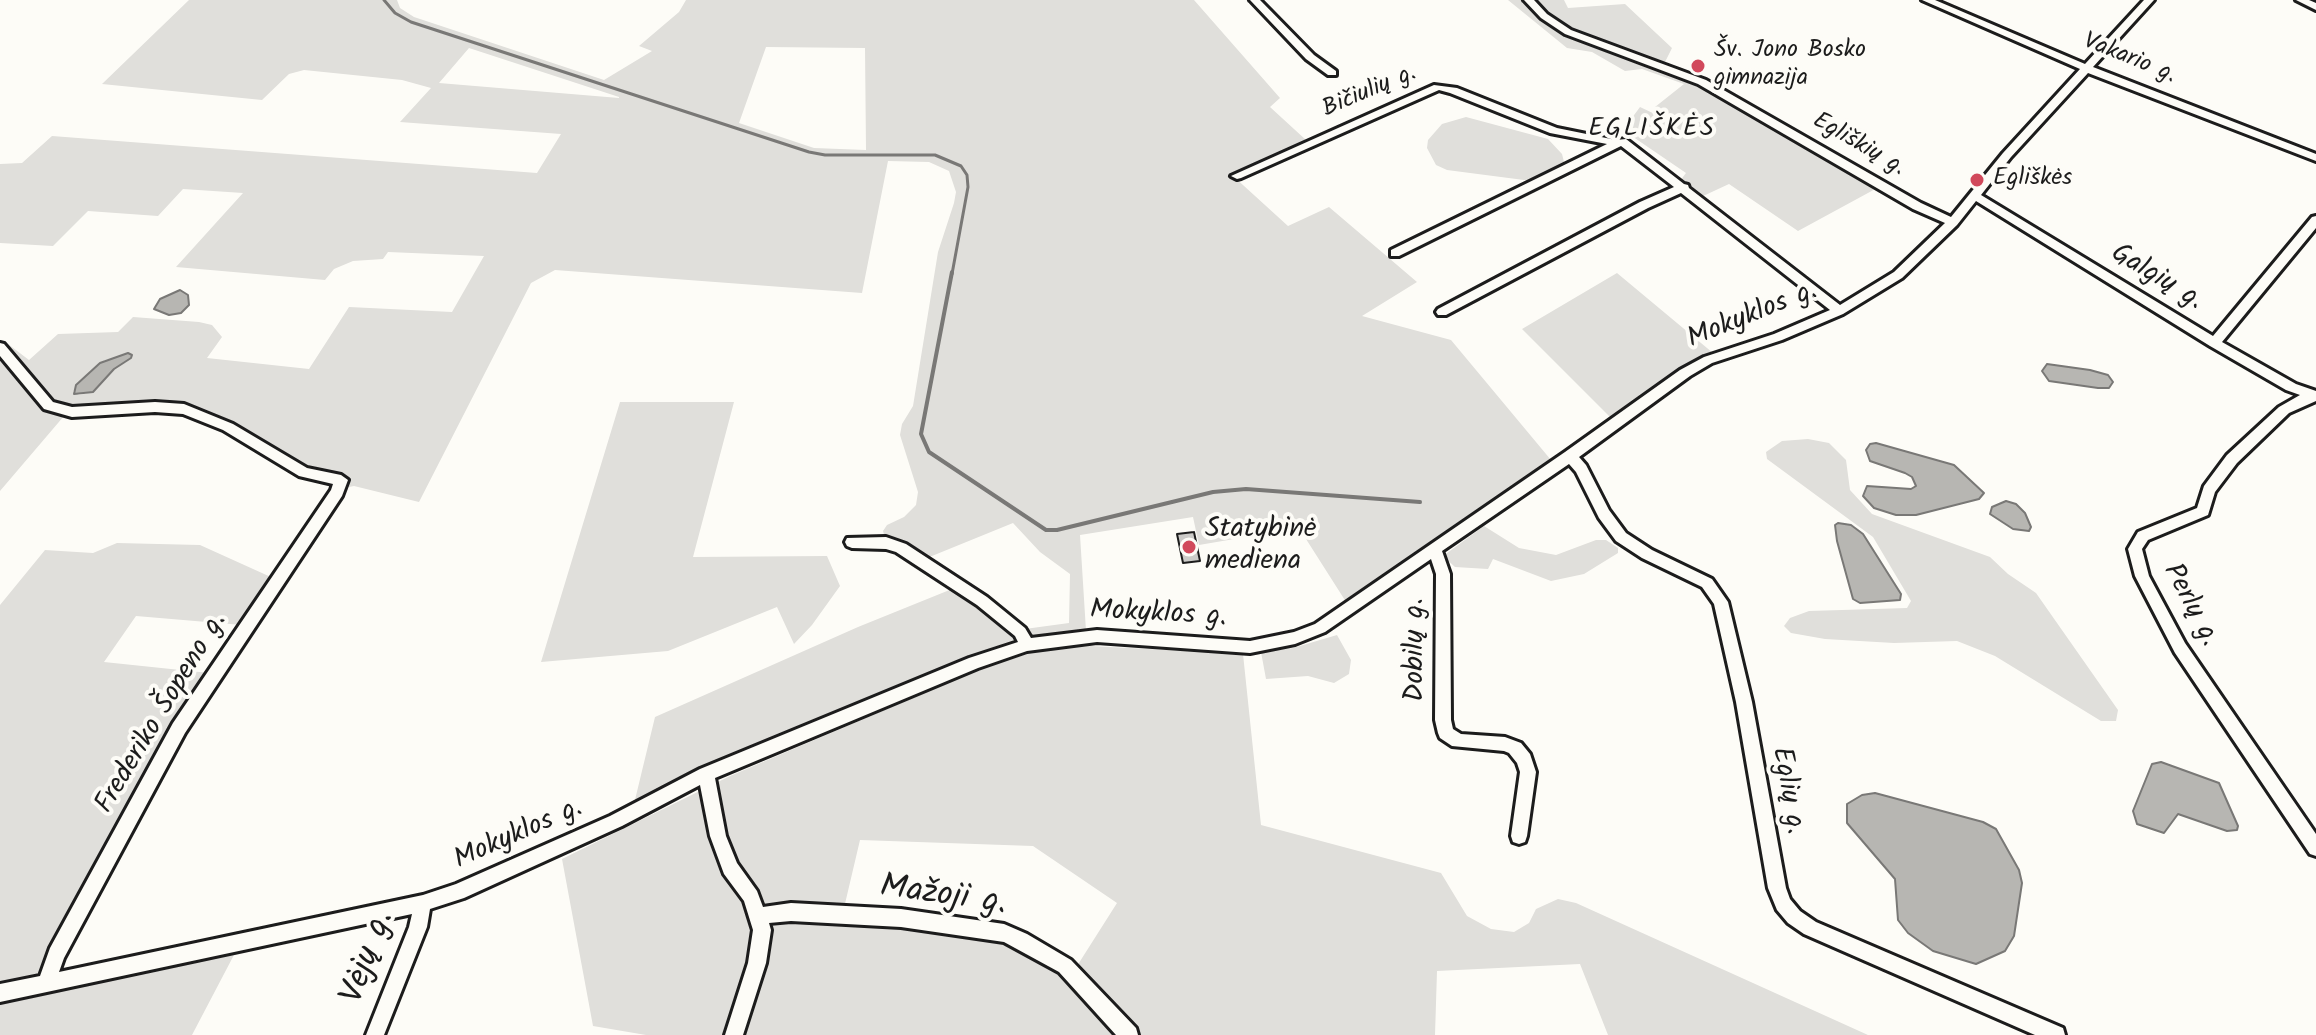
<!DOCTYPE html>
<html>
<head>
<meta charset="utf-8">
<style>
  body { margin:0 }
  canvas { display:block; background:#fdfcf7 }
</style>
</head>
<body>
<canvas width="2316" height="1035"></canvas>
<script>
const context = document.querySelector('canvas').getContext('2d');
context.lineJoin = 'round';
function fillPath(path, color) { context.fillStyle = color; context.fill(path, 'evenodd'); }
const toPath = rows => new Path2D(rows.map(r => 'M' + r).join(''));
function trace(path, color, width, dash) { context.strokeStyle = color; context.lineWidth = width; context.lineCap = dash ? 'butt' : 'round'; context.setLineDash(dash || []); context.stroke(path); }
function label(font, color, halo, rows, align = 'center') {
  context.font = font + ' Kalam,sans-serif'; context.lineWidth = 8; context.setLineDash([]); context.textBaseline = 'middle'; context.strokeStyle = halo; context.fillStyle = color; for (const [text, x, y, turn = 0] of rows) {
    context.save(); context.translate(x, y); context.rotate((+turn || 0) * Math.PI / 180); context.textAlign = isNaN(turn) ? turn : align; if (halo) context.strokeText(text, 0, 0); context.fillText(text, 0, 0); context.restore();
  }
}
const green = toPath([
  [189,0,397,0,400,8,414,17,604,80,652,51,639,46,679,12,686,0,1194,0,1280,98,1270,107,1306,140,1232,175,1288,226,1329,207,1417,282,1362,316,1451,340,1551,460,1457,523,1348,605,1299,528,1199,545,1193,517,1080,535,1086,631,1016,640,718,762,634,804,655,717,858,627,952,589,1010,631,1069,623,1070,574,1040,552,1013,523,927,558,908,545,885,538,883,531,887,525,904,517,916,505,918,492,900,435,902,424,913,406,938,252,954,203,956,192,949,171,929,162,888,161,862,293,555,270,531,283,419,502,354,486,344,488,187,407,58,406,1,344,4,341,29,360,58,334,118,332,133,317,199,322,212,325,222,337,207,358,309,369,349,307,452,312,484,256,388,252,383,259,353,261,334,269,325,280,176,267,243,193,183,189,158,216,88,211,53,246,0,243,0,164,22,163,52,136,537,173,561,134,400,122,431,88,402,80,304,70,289,74,262,100,102,84],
  [766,47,865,48,866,150,814,148,739,123],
  [469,48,619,97,619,98,439,83],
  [132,357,114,369,93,392,79,395,73,392,81,380,105,360],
  [1508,0,1525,0,1537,14,1569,35,1697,83,1879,187,1798,231,1729,184,1701,197,1680,181,1686,173,1623,130,1640,107,1657,115,1655,107,1684,84,1642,69,1625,71,1592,52,1567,48],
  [1534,0,1564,0,1568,8,1625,4,1672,48,1665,62,1631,52,1569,30],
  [1466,117,1548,139,1562,154,1564,162,1561,168,1540,179,1524,180,1447,170,1436,165,1427,148,1428,140,1442,124],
  [1617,273,1713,353,1674,375,1612,419,1522,329],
  [0,357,38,404,64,416,0,491],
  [620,402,734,402,693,557,827,556,840,586,812,625,794,644,777,607,668,651,541,662],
  [1808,439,1829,443,1846,460,1850,490,1872,514,1990,557,2008,574,2036,593,2118,710,2116,721,2101,721,1995,656,1957,641,1894,643,1825,639,1791,633,1784,626,1790,618,1809,611,1907,608,1911,601,1873,537,1767,459,1766,452,1782,441],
  [1484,526,1519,548,1556,555,1596,540,1606,540,1618,548,1618,553,1584,574,1551,581,1493,559,1488,569,1455,567,1443,556],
  [117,543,200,545,273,578,242,625,136,616,104,662,209,673,40,971,33,978,0,986,0,605,45,550,93,553],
  [1337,635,1351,660,1349,674,1334,683,1308,676,1266,679,1261,652,1293,648],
  [1091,646,1243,654,1261,825,1441,873,1467,916,1491,929,1514,932,1529,923,1536,909,1558,899,1576,903,1868,1035,1608,1035,1580,964,1437,971,1435,1035,646,1035,593,1026,562,859,730,776,983,668,1043,649],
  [860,840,1033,846,1117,903,1077,966,1008,926,844,908],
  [235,953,192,1035,0,1035,0,1004]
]);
const water = toPath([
  [180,290,188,295,189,305,181,313,169,315,154,309,160,299,180,290],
  [128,353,132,355,131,358,114,369,93,392,74,394,76,385,100,363,128,353],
  [2047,364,2090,370,2108,375,2113,382,2109,388,2098,388,2049,381,2042,371,2047,364],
  [1876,443,1954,465,1984,493,1979,499,1916,515,1896,515,1874,508,1863,496,1867,486,1911,489,1916,486,1912,477,1905,473,1870,461,1866,450,1870,444,1876,443],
  [2006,501,2016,504,2025,513,2031,527,2029,531,2013,529,1990,514,1992,507,2006,501],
  [1838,523,1851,525,1863,534,1901,594,1900,600,1860,603,1853,599,1837,541,1835,525,1838,523],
  [2161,762,2219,783,2238,826,2237,830,2227,831,2178,814,2164,833,2137,824,2133,811,2152,764,2161,762],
  [1875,793,1983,822,1996,829,2019,870,2022,883,2014,936,2005,951,1976,964,1933,951,1908,933,1898,920,1895,879,1847,823,1847,804,1862,795,1875,793]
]);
const streamFar1 = toPath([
  [384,0,395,13,411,22,809,152,825,155,935,155,961,166,967,175,968,187,952,274]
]);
const stream = toPath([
  [952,272,921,434,929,452,1046,530,1057,530,1213,492,1246,489,1420,502]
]);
const building = toPath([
  [1194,532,1200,561,1183,563,1177,534,1194,532]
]);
const minor = toPath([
  [1250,0,1260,0,1314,55,1336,71,1336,75,1328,75,1306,59,1250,0],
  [1524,0,1534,0,1547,14,1571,30,1706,80,1921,203,1951,217,2003,153,2080,69,1922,0,1935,0,2085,64,2144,0,2154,0,2093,67,2316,154,2316,161,2088,73,2011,157,1981,195,2213,336,2312,217,2316,216,2316,228,2222,342,2296,384,2316,391,2316,401,2289,413,2237,463,2215,492,2208,515,2148,540,2142,549,2149,576,2185,643,2316,834,2316,856,2310,854,2175,653,2135,576,2128,549,2138,532,2197,508,2204,486,2227,455,2279,407,2300,395,2286,390,2210,346,1976,201,1957,225,1902,278,1843,314,1782,340,1712,363,1690,376,1579,457,1586,465,1609,510,1626,533,1652,550,1712,579,1728,602,1752,702,1786,888,1790,899,1800,911,1816,922,2063,1028,2065,1035,2035,1035,1804,934,1788,923,1777,910,1768,888,1736,702,1714,604,1702,587,1642,558,1616,541,1599,518,1576,472,1569,464,1442,551,1450,574,1451,720,1453,729,1461,734,1505,737,1521,743,1530,754,1536,772,1527,836,1525,842,1519,844,1513,842,1511,836,1520,772,1517,763,1509,753,1504,751,1452,746,1440,738,1438,733,1435,720,1436,574,1431,559,1325,632,1295,644,1250,653,1097,642,1027,651,978,668,715,778,726,836,737,863,757,891,763,907,791,903,901,909,1004,924,1027,934,1071,960,1136,1028,1138,1035,1116,1035,1059,972,1004,942,901,927,791,921,769,923,771,930,766,963,743,1035,725,1035,748,963,753,930,744,901,724,874,710,836,700,785,622,826,464,898,430,909,427,927,384,1035,366,1035,409,927,412,914,0,1002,0,984,40,976,50,948,173,723,331,490,333,484,299,476,223,430,183,414,155,412,72,417,44,409,0,356,0,343,4,344,53,402,72,407,155,402,184,404,233,424,307,468,341,475,348,480,342,496,185,733,64,958,59,972,423,895,456,884,610,816,700,769,969,658,1018,642,1015,636,977,605,896,552,886,549,852,548,847,546,845,542,847,538,886,537,906,544,987,597,1025,628,1031,638,1097,630,1250,641,1294,632,1315,624,1565,452,1680,370,1704,357,1774,334,1830,310,1681,193,1648,208,1446,315,1438,315,1436,312,1438,309,1640,202,1674,187,1621,146,1399,256,1391,256,1391,250,1607,144,1550,133,1450,93,1439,90,1241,178,1237,179,1231,176,1434,85,1457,88,1557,128,1616,140,1626,139,1684,184,1688,185,1689,188,1840,305,1894,272,1945,223,1913,209,1698,84,1565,34,1541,18,1524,0],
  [2296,0,2309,0,2316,3,2316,10,2296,0]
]);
const markers = [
  [1698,66,8,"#d1495b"],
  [1977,180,8,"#d1495b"],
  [1189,547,8,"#d1495b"]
];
const farPoinames = [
  ["Šv. Jono Bosko",1714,52],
  ["gimnazija",1714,80],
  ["Egliškės",1993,180]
];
const farStreetnames = [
  ["Vakario g.",2129,60,22],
  ["Bičiulių g.",1370,93,-23],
  ["Egliškių g.",1858,146,30]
];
const farQuarternames = [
  ["EGLIŠKĖS",1652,131]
];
const streetNames = [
  ["Galgių g.",2156,279,31],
  ["Mokyklos g.",1753,317,-22],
  ["Perlų g.",2189,606,62],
  ["Mokyklos g.",1158,616,3],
  ["Dobilų g.",1417,650,-90],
  ["Frederiko Šopeno g.",163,714,-59],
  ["Eglių g.",1786,791,80],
  ["Mokyklos g.",519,836,-24]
];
const poiNames = [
  ["Statybinė",1205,531],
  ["mediena",1205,563]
];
const nearStreetnames = [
  ["Mažoji g.",943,898,8],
  ["Vėjų g.",370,958,-70]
];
fillPath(green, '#e0dfdb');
fillPath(water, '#b7b6b2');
trace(water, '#797876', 2);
trace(streamFar1, '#797876', 3);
trace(stream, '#797876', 4);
fillPath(building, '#cccbc8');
trace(building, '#1c1c1c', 2);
trace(minor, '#1c1c1c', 6);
fillPath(minor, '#fdfcf7');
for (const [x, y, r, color] of markers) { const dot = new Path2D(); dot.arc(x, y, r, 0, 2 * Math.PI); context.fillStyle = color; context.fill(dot); trace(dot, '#fdfcf7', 3); }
label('24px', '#1c1c1c', '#fdfcf7', farPoinames, 'left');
label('24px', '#1c1c1c', '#fdfcf7', farStreetnames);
context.letterSpacing = '2px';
label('26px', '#1c1c1c', '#fdfcf7', farQuarternames);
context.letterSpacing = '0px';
label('28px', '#1c1c1c', '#fdfcf7', streetNames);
label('28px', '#1c1c1c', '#fdfcf7', poiNames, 'left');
label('34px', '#1c1c1c', '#fdfcf7', nearStreetnames);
</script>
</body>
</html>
